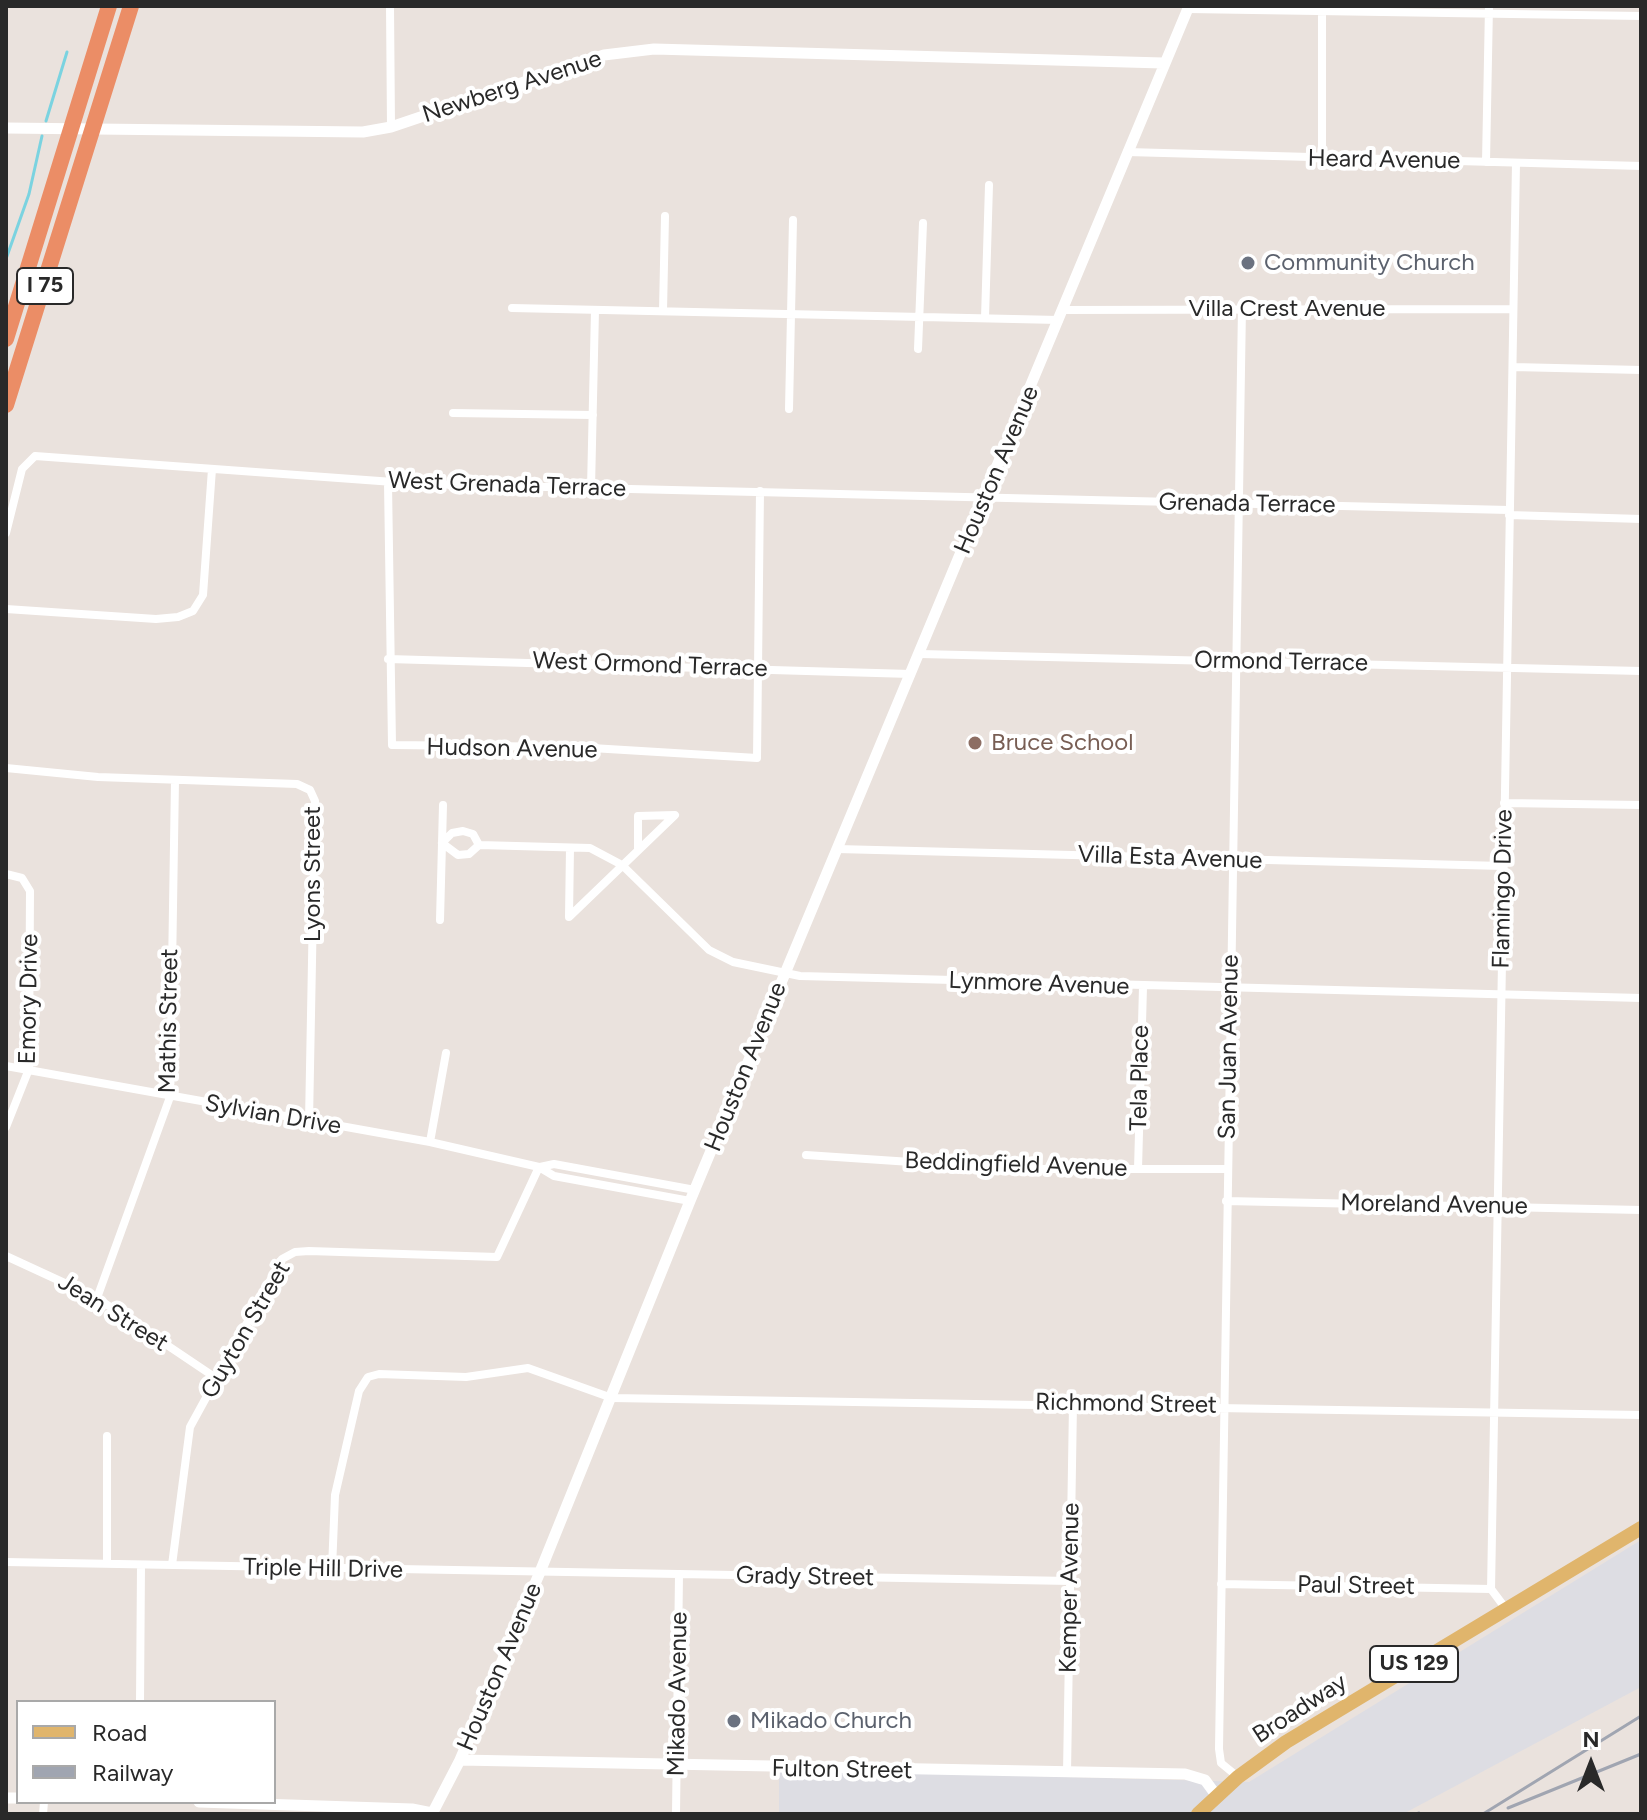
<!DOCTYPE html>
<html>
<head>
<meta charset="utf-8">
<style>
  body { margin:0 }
  #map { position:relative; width:1647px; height:1820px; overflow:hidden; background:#eae2dd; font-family:Figtree,sans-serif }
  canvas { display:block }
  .frame { position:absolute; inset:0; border:8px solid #292929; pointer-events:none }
  .legend { position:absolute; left:16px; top:1700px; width:260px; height:104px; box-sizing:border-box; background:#fff; border:2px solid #a9a9a9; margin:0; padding:10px 14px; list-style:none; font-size:24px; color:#292929 }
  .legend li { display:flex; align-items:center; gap:16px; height:40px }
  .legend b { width:40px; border:2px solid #a9a9a9 }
  .north { position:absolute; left:1551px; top:1724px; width:80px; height:80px; -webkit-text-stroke:6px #fff; paint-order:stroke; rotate:0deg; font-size:22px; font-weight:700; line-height:32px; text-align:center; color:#292929 }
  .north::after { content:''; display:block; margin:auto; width:28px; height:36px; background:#292929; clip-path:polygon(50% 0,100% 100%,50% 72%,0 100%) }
</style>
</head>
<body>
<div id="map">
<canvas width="1647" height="1820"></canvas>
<div class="frame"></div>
<ul class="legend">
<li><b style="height:10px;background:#e0b56c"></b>Road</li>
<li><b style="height:10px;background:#a0a5b1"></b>Railway</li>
</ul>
<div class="north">N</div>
</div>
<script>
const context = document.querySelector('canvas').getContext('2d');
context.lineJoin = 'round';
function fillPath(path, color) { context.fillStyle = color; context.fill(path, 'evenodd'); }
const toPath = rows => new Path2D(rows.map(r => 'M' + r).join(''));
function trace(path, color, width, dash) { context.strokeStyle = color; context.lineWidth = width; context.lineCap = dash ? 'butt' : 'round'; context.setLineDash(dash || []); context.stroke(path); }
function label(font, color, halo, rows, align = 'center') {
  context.font = font + ' Figtree,sans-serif'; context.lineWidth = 8; context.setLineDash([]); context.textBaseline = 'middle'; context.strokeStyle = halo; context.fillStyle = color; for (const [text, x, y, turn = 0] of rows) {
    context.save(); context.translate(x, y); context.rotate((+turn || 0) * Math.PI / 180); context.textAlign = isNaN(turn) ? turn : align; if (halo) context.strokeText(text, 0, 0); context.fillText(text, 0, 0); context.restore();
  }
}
const industrial = toPath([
  [1641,1540,1641,1687,1403,1814,779,1814,779,1769,1249,1782]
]);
const stream = toPath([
  [46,121,67,52],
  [6,259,29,194,42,136]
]);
const minor = toPath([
  [390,6,391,127],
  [1188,9,1641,16],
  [1322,10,1322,159],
  [1127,152,1641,166],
  [1486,162,1489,6],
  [512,308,1059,320],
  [1062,310,1512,309],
  [663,311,665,216],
  [985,318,989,185],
  [918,349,923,223],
  [1513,367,1641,370],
  [789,409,793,220],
  [453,413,593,415],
  [388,483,392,745,575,747,757,758,760,491],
  [591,488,595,310],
  [1509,515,1641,519],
  [6,533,22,469,35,456,421,484,1509,510],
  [6,609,156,619,178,617,193,611,203,595,212,469],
  [920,654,1641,671],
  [388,659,911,674],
  [6,768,98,777,297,784,310,790,315,801,309,1121],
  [1504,803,1641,805],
  [479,845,473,834,463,831,452,833,442,843,458,855,469,854,479,845,590,848,622,865,709,950,733,962,800,976,1641,998],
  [570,848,569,917,675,815,638,816,638,850],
  [837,849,1503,866],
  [6,874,22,878,30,891,29,1069,6,1127],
  [440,920,443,805],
  [6,1066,430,1142,539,1167,554,1176,690,1201],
  [430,1142,446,1053],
  [806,1155,1016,1169,1227,1169],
  [540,1167,554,1164,695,1190],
  [1138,1169,1143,987],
  [1226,1201,1641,1210],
  [6,1256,97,1298,216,1378],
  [97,1298,170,1097,175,780],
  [107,1436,107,1564],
  [6,1562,1071,1581],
  [172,1565,190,1427,282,1259,295,1252,309,1251,497,1257,539,1167],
  [332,1569,335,1495,359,1391,368,1377,379,1374,466,1377,528,1368,612,1398,1641,1415],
  [1221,1584,1491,1589],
  [1506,1609,1491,1589,1516,163],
  [140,1702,141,1565],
  [1067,1773,1073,1404],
  [1238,1777,1221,1763,1219,1749,1242,307],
  [43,1814,44,1802],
  [676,1814,679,1574]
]);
const tertiary = toPath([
  [6,128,363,132,391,127,604,55,654,49,1163,63],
  [460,1760,1185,1774,1205,1780,1216,1795],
  [6,1798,18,1798],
  [199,1802,412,1809,432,1813],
  [432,1814,460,1760,540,1572,690,1201,1189,6]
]);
const primary = toPath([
  [1198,1814,1238,1777,1286,1742,1641,1528]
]);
const motorway = toPath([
  [6,339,109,6],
  [6,405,131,6]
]);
const rail = toPath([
  [1508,1808,1641,1754],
  [1416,1814,1419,1813],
  [1483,1814,1641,1716]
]);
const markers = [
  [1248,263,8,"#6b7280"],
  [975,743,8,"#8d6e63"],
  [734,1721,8,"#6b7280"]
];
const shields = [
  [45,286,56],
  [1414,1664,88]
];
const shieldNames = [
  ["I 75",45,286],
  ["US 129",1414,1664]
];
const streetNames = [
  ["Newberg Avenue",512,87,-18],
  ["Heard Avenue",1384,160,1],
  ["Villa Crest Avenue",1287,309],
  ["Houston Avenue",997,470,-67],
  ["West Grenada Terrace",507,485,2],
  ["Grenada Terrace",1247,504,1],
  ["Ormond Terrace",1281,662,1],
  ["West Ormond Terrace",650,665,2],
  ["Hudson Avenue",512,749,1],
  ["Villa Esta Avenue",1170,858,2],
  ["Lyons Street",313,874,-90],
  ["Flamingo Drive",1503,889,-89],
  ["Lynmore Avenue",1039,984,2],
  ["Emory Drive",29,999,-89],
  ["Mathis Street",169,1021,-89],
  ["San Juan Avenue",1229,1047,-89],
  ["Houston Avenue",746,1067,-68],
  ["Tela Place",1140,1078,-89],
  ["Sylvian Drive",273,1115,10],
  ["Beddingfield Avenue",1016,1165,2],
  ["Moreland Avenue",1434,1205,1],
  ["Jean Street",113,1313,32],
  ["Guyton Street",246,1330,-60],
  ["Richmond Street",1126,1404,1],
  ["Triple Hill Drive",323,1569,1],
  ["Grady Street",805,1577,1],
  ["Paul Street",1356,1586,1],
  ["Kemper Avenue",1070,1588,-89],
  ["Houston Avenue",500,1667,-67],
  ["Mikado Avenue",678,1694,-89],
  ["Broadway",1300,1709,-33],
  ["Fulton Street",842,1770,1]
];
const worshipNames = [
  ["Community Church",1264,263],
  ["Mikado Church",750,1721]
];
const educationNames = [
  ["Bruce School",991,743]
];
fillPath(industrial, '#dddde3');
trace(stream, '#7bd3e0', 3);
trace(minor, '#fff', 8);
trace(tertiary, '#fff', 11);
trace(primary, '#e0b56c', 14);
trace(motorway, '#eb8d66', 16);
trace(rail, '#a0a5b1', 3);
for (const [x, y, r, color] of markers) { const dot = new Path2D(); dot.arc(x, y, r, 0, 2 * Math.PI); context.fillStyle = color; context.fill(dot); trace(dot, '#fff', 3); }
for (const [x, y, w] of shields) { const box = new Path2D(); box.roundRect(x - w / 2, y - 18, w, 36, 6); context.fillStyle = '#fff'; context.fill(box); trace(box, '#292929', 2); }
label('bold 22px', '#292929', null, shieldNames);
label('24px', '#292929', '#fff', streetNames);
label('24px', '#5b616d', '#fff', worshipNames, 'left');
label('24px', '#785e54', '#fff', educationNames, 'left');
</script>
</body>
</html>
